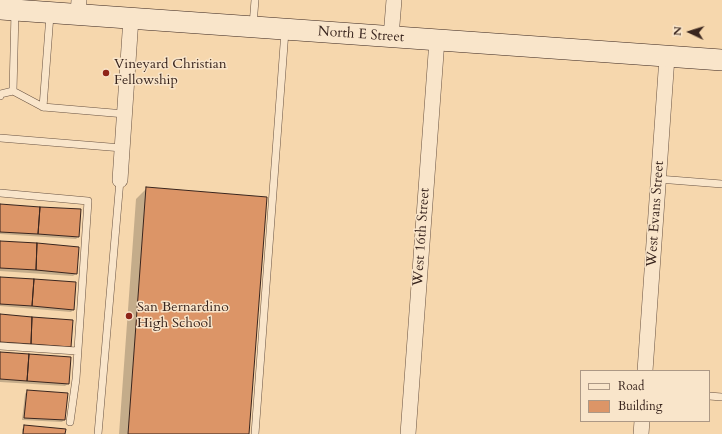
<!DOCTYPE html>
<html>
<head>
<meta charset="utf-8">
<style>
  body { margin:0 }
  #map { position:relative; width:722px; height:434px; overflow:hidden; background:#f6d7ad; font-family:Cardo,serif }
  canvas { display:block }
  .legend { position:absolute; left:580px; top:370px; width:130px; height:52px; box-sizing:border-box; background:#f9e5ca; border:1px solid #ac9885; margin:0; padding:5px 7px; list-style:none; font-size:12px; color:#39251e }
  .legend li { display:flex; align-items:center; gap:8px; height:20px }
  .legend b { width:20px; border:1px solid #ac9885 }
  .north { position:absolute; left:670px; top:12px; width:40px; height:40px; -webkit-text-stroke:3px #f9e5ca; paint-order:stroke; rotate:274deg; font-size:11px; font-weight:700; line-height:16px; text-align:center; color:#39251e }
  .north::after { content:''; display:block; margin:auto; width:14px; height:18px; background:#39251e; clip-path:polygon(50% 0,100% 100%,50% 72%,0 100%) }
</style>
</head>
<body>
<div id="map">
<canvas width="722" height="434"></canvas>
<ul class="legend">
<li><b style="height:5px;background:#f9e5ca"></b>Road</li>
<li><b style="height:11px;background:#dc9567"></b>Building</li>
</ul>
<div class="north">N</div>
</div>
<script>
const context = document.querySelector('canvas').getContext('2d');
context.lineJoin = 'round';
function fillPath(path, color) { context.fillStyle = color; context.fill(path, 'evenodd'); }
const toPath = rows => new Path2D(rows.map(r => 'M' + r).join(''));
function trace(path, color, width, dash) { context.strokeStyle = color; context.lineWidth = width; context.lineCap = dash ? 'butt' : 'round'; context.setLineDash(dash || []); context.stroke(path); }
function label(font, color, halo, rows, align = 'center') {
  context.font = font + ' Cardo,serif'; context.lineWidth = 3; context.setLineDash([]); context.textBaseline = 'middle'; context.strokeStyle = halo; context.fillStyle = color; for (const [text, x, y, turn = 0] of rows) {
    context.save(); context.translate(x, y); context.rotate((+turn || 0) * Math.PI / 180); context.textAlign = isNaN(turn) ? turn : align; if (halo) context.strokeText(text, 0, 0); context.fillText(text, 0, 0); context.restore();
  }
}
const shadow = toPath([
  [147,188,248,434,119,434,136,199],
  [0,205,78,237,76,239,0,234],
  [0,242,78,247,76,274,73,276,0,271],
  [0,278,73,310,71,312,0,306],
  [0,315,70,346,68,349,0,344],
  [0,352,68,384,65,386,0,382],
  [27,391,67,394,64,420,62,422,22,420,25,394],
  [25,427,64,434,22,434,22,429]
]);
const building = toPath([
  [146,187,267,197,249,434,128,434,146,187],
  [0,204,40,207,38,234,0,232,0,204],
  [40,207,81,209,79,237,38,234,40,207],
  [0,241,37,243,36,270,0,268,0,241],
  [37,243,79,247,77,274,36,270,37,243],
  [0,277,34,279,32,306,0,304,0,277],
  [34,279,76,282,74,310,32,306,34,279],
  [0,314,32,317,31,344,0,342,0,314],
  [32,317,73,320,71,347,31,344,32,317],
  [0,352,29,354,27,381,0,379,0,352],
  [29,354,71,357,69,384,27,381,29,354],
  [27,390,68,393,65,420,24,418,27,390],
  [24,425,66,429,65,434,23,434,24,425]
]);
const lane = toPath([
  [50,15,43,107,125,114],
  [253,25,255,0],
  [13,91,43,107],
  [0,96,0,94,13,91,15,12],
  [0,138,122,148],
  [658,179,722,184],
  [0,193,88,201,76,379,70,422],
  [0,346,77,351],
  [709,396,722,397],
  [98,434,120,180],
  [255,434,285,31]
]);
const street = toPath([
  [78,14,79,0],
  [391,37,394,0],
  [120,180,131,18],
  [645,371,667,57],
  [408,434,437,40],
  [641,434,642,421]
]);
const secondary = toPath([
  [0,9,722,60]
]);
const markers = [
  [106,73,4,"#8f2418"],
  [129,316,4,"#8f2418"]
];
const streetNames = [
  ["North E Street",361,35,4],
  ["West Evans Street",656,214,-86],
  ["West 16th Street",422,237,-86]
];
const poiNames = [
  ["Vineyard Christian",114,65],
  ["Fellowship",114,81],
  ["San Bernardino",137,308],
  ["High School",137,324]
];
fillPath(shadow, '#0003');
fillPath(building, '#dc9567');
trace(building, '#39251e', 1);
trace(lane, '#685242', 8);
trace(street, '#685242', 16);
trace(secondary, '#39251e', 22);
trace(lane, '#f9e5ca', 7);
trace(street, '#f9e5ca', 15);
trace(secondary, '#f9e5ca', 21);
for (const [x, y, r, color] of markers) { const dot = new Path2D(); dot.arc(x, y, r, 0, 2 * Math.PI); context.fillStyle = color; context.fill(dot); trace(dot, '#f9e5ca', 1.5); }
label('14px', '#39251e', '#f9e5ca', streetNames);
label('14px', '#39251e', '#f9e5ca', poiNames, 'left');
</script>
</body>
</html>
